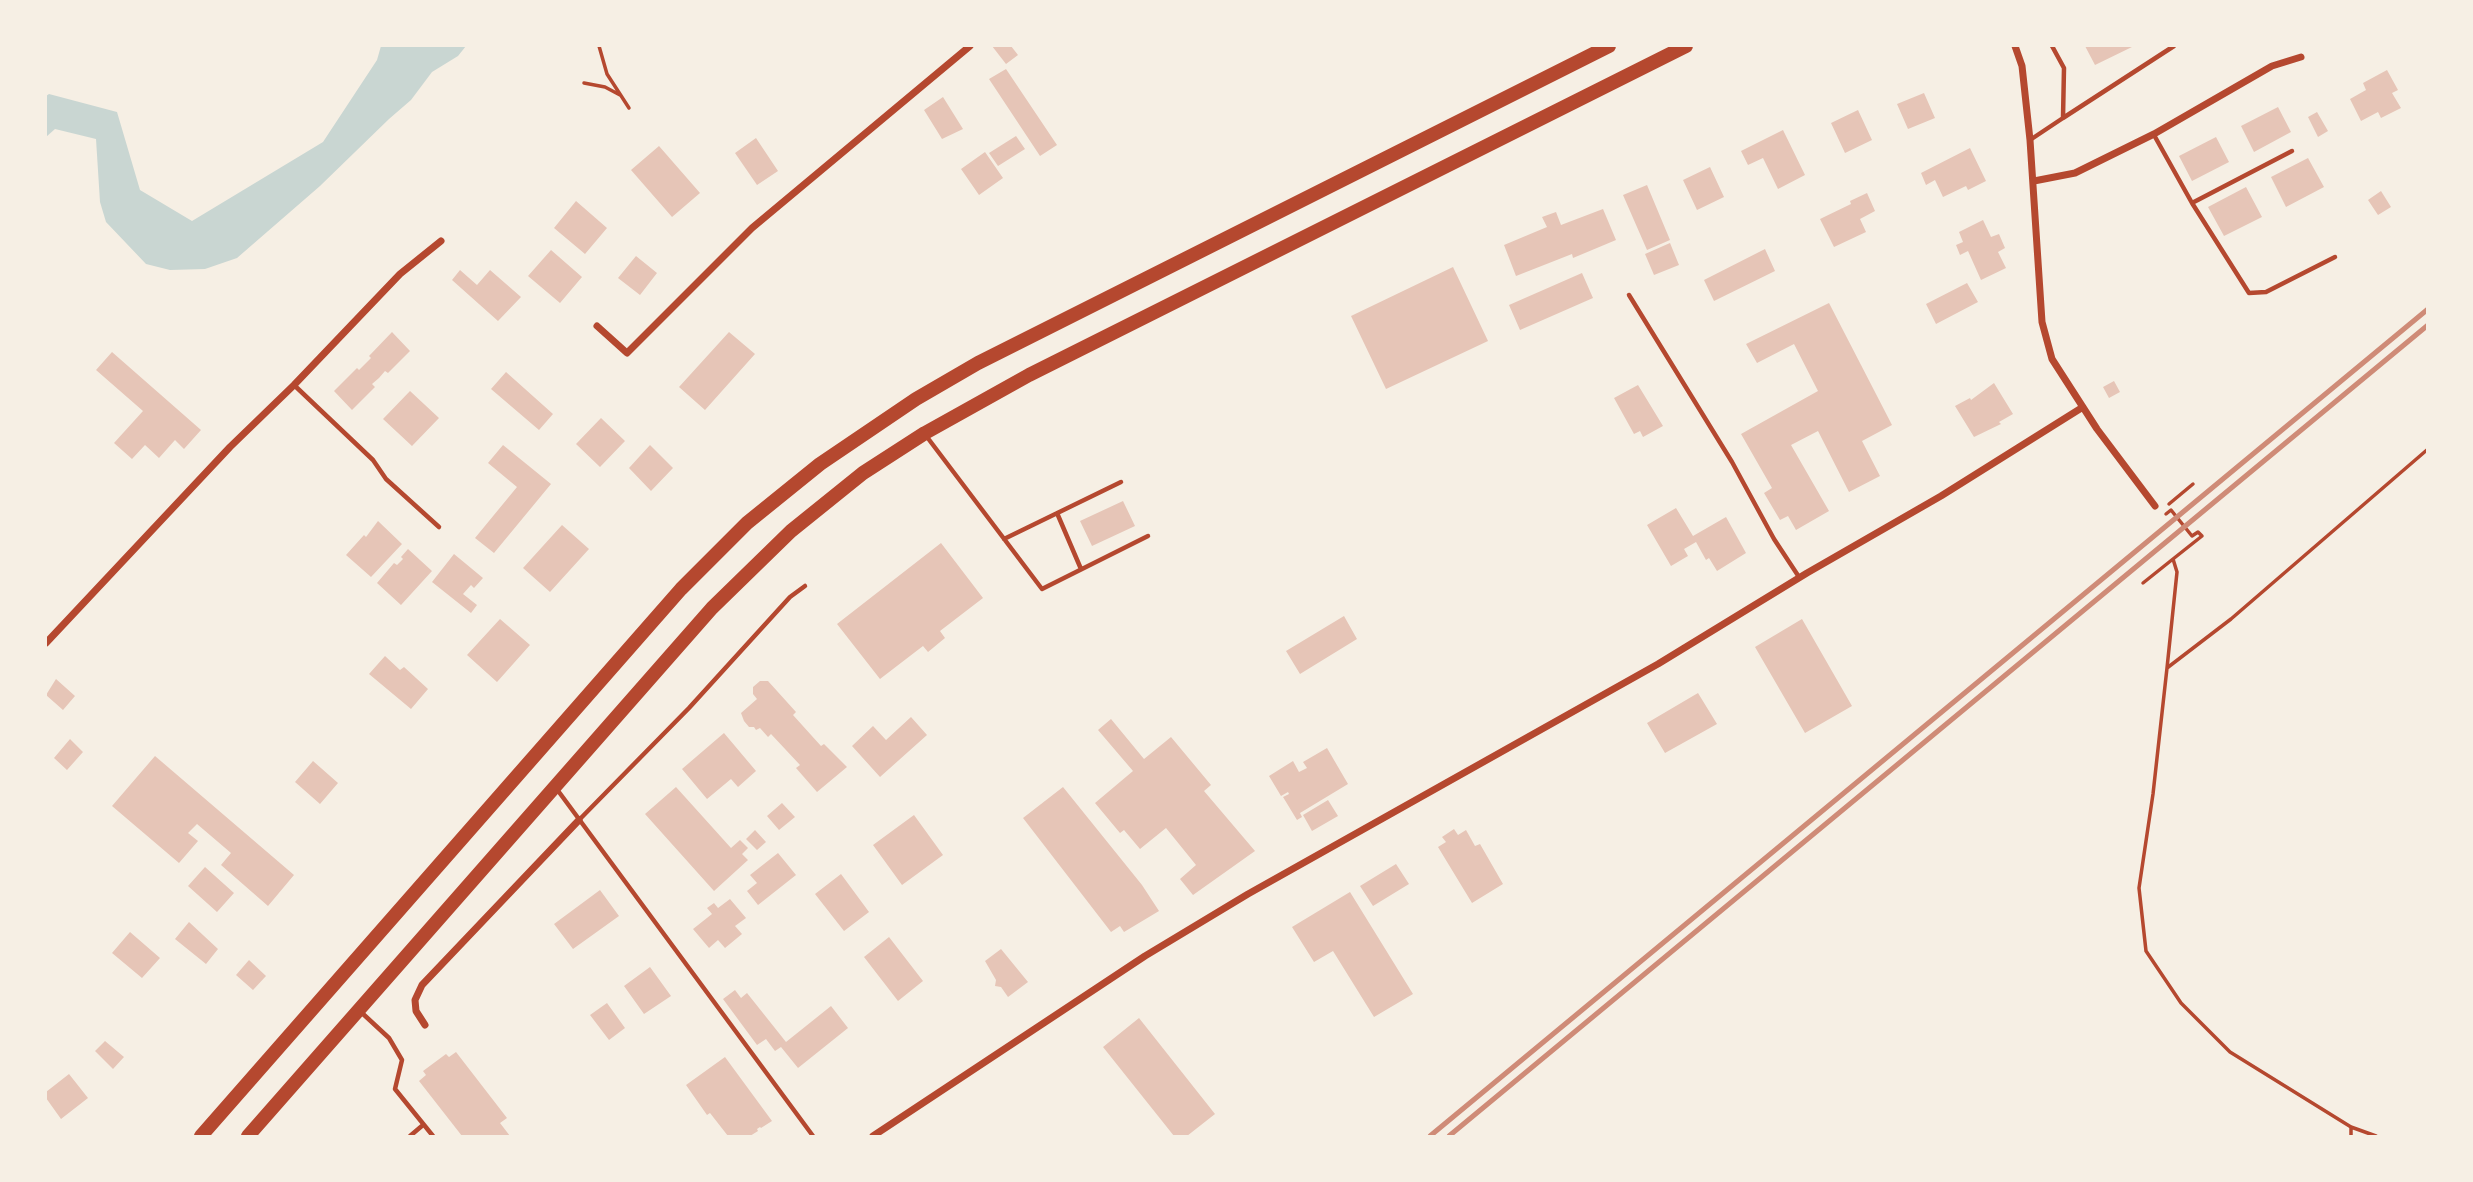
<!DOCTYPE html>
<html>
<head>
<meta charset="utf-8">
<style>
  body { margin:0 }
  #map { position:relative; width:2473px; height:1182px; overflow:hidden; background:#f6efe4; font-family:Spectral,serif }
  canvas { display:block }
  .frame { position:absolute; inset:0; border:47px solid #f6efe4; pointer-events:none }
</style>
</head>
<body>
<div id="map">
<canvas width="2473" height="1182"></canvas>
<div class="frame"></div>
</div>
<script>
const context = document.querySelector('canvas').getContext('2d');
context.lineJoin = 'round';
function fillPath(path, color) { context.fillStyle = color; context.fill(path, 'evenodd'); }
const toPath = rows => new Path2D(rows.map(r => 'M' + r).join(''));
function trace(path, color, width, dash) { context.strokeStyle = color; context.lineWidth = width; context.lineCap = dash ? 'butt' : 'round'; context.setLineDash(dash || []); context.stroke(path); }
const water = toPath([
  [381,46,466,46,458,56,432,72,411,100,389,119,320,186,237,258,205,269,170,270,146,264,106,222,100,202,96,139,55,129,46,137,46,96,49,94,117,112,140,190,192,221,323,142,377,60]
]);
const building = toPath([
  [992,46,1011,46,1018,55,1006,64],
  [2085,46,2134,46,2095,65],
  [1006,69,1057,145,1040,156,989,79],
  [2387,70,2398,90,2392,93,2401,108,2381,118,2378,112,2361,121,2350,99,2366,90,2363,83],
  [1924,93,1935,118,1908,129,1897,104],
  [943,97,963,129,942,139,924,110],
  [2278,107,2291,132,2254,152,2241,126],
  [1858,110,1872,140,1845,153,1831,123],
  [2317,112,2328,131,2318,137,2308,117],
  [1783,130,1805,175,1778,189,1763,158,1748,165,1741,151],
  [1016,136,1025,149,998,166,989,153],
  [2216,137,2229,162,2192,181,2179,156],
  [756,138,778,171,757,185,735,153],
  [659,146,700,193,672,217,631,170],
  [1970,148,1986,181,1968,190,1966,186,1943,197,1935,180,1926,185,1921,173],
  [985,152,1003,178,979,195,961,169],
  [2308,158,2324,187,2286,207,2271,177],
  [1710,167,1724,197,1697,210,1683,180],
  [1647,185,1670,240,1647,250,1623,195],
  [2246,187,2262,217,2224,236,2208,207],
  [2381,191,2391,207,2378,215,2368,200],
  [1867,193,1875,211,1860,219,1866,232,1834,247,1820,219,1851,204,1850,201],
  [576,201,607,228,585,254,554,228],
  [1603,209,1616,240,1573,258,1572,254,1516,276,1504,245,1547,227,1542,217,1556,212,1561,225],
  [1983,220,1991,237,1999,234,2005,248,1998,252,2006,268,1981,280,1968,251,1960,255,1956,245,1963,242,1959,232],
  [1670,243,1679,265,1654,275,1645,254],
  [1765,249,1775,271,1714,301,1704,280],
  [551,250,582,277,560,303,528,276],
  [636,256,657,273,640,295,618,278],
  [1453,267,1488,341,1386,389,1351,316],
  [460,270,477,285,490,270,521,297,498,321,452,280],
  [1582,273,1593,298,1520,330,1509,305],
  [1967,283,1978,302,1936,324,1926,304],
  [1829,303,1892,425,1862,441,1880,476,1849,492,1818,431,1791,445,1829,511,1796,530,1788,516,1780,520,1764,493,1772,488,1741,434,1818,391,1794,344,1757,363,1746,344],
  [392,332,410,351,388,373,385,371,379,378,372,384,375,387,352,410,334,391,357,368,359,370,371,358,369,356],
  [729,332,755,354,705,410,679,387],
  [112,352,201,430,184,449,175,440,159,458,145,445,132,459,114,443,143,411,96,370],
  [506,372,553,414,539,430,491,389],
  [2114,381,2120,392,2109,398,2103,387],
  [1994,383,2013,414,1999,422,2001,424,1974,437,1955,406,1970,398,1971,400],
  [1638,385,1663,426,1643,437,1640,431,1634,434,1614,398],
  [410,391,439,418,412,446,383,419],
  [601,418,625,441,600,467,576,444],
  [503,445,551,484,494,553,475,538,517,487,488,463],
  [650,445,673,468,651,491,629,468],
  [1123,501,1135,526,1092,546,1080,521],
  [1676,508,1693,536,1726,517,1746,553,1717,571,1709,558,1706,560,1696,542,1684,549,1688,556,1671,566,1647,525],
  [378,521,402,544,371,577,346,555,364,535,366,537],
  [562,525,589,549,550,592,523,568],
  [941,543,983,598,940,631,945,638,928,652,923,646,880,679,837,624],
  [408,549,432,571,401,605,377,583,394,563,397,565,403,559,401,557],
  [454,554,483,578,474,588,471,585,463,594,477,605,471,613,432,582],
  [1344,616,1357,639,1300,674,1286,651],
  [500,619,530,645,497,682,467,655],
  [1802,619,1852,706,1805,733,1755,647],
  [385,656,400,670,404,667,428,689,411,709,369,674],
  [56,679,75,696,63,710,46,695],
  [760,681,768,681,796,712,793,715,821,746,824,744,847,767,817,792,796,768,800,765,771,734,768,737,760,728,756,730,754,727,749,727,744,721,741,713,757,699,753,694,753,687],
  [1698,693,1717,724,1665,753,1647,723],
  [911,717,927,735,880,777,852,746,873,726,886,740],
  [1111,719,1144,759,1171,737,1211,785,1204,791,1255,851,1193,895,1180,879,1196,865,1166,828,1140,849,1124,830,1120,833,1095,803,1133,771,1098,730],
  [724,733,756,771,738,787,731,779,707,799,682,769],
  [70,739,83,752,67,770,54,758],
  [1327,748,1348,784,1300,813,1302,817,1297,820,1283,797,1289,794,1288,792,1281,796,1269,776,1293,761,1299,772,1307,768,1303,762],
  [155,756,294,875,268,906,221,865,231,853,197,824,188,833,198,841,179,863,112,806],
  [313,761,338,783,320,804,295,782],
  [676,787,731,848,740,840,748,848,742,854,748,860,714,891,645,814],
  [1063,787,1142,885,1159,911,1124,932,1120,926,1111,932,1023,818],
  [1328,800,1338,816,1312,831,1303,815],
  [782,803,795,817,779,830,767,816],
  [914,815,943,855,902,885,873,845],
  [1454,829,1458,835,1466,830,1475,846,1480,844,1503,884,1472,903,1438,847,1446,842,1442,837],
  [755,830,766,842,757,850,746,839],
  [778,853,796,875,758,905,747,891,757,883,750,875],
  [1396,864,1409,884,1373,906,1360,886],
  [205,867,234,893,217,912,188,886],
  [841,874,869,912,844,931,815,894],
  [600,890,619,916,573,949,554,924],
  [1350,892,1413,994,1374,1017,1333,951,1314,962,1292,927],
  [730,899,746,918,735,926,742,934,725,948,718,940,709,948,693,929,712,914,707,908,714,903,718,908],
  [189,922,218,949,206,964,175,939],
  [130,932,160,958,142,978,112,953],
  [889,937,923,981,898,1001,864,957],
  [1001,949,1028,982,1008,997,1001,987,995,986,996,980,985,961],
  [249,960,266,976,253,990,236,975],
  [650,967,671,996,644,1014,624,986],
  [735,990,741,998,747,993,786,1042,831,1006,848,1028,798,1068,781,1047,775,1051,766,1039,757,1045,723,999],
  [607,1003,625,1028,609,1040,590,1015],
  [1139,1018,1215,1114,1187,1136,1174,1136,1103,1047],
  [105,1041,124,1057,113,1069,95,1051],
  [456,1052,507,1118,500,1123,510,1136,462,1136,419,1081,426,1075,423,1071,446,1054,449,1057],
  [725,1057,772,1121,761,1128,760,1127,757,1129,758,1131,750,1136,728,1136,710,1113,707,1115,686,1085],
  [69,1074,88,1098,61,1119,46,1098,46,1092]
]);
const path = toPath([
  [599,46,607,74,629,108],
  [584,83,605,87,620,95],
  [2169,504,2193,484],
  [2166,514,2171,510,2192,536,2198,532,2202,536,2173,559,2177,572,2167,668,2153,794,2139,888,2146,951,2181,1003,2230,1052,2351,1127,2376,1136],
  [2143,583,2173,559],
  [2167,668,2231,619,2428,449],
  [2351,1136,2351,1127]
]);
const service = toPath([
  [2063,118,2174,46],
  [2154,135,2192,203,2249,293,2266,292,2335,257],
  [2030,140,2063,118,2064,68,2052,46],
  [2192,203,2292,151],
  [1629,295,1732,462,1774,539,1799,577],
  [294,385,373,460,386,479,439,527],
  [927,437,1042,589,1148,536],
  [1057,513,1081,569],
  [1004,539,1121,482],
  [556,788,813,1136],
  [579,820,689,708,790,597,805,586],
  [362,1013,389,1038,402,1060,395,1089,433,1136],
  [410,1136,423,1125]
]);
const minor = toPath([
  [2015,46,2022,66,2030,140,2042,322,2052,359,2097,429,2155,506],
  [2034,181,2075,173,2154,134,2272,66,2301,57],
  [597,326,627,353,752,228,970,46],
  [46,643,230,447,294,385,400,274,441,241],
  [425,1025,416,1011,415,1000,422,985,579,820],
  [873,1136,1145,956,1248,894,1658,664,1807,573,1941,496,2083,407]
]);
const primary = toPath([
  [201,1136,681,589,747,523,820,464,916,399,978,363,1609,46],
  [248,1136,712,608,791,531,863,473,925,433,1029,375,1686,46]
]);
const rail = toPath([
  [1430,1136,2428,309],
  [1449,1136,2428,325]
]);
fillPath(water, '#c9d6d2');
fillPath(building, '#e6c5b7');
trace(path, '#b5482f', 3.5);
trace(service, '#b5482f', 4.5);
trace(minor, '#b5482f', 7);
trace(primary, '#b5482f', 14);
trace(rail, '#cf8b77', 5);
</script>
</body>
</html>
